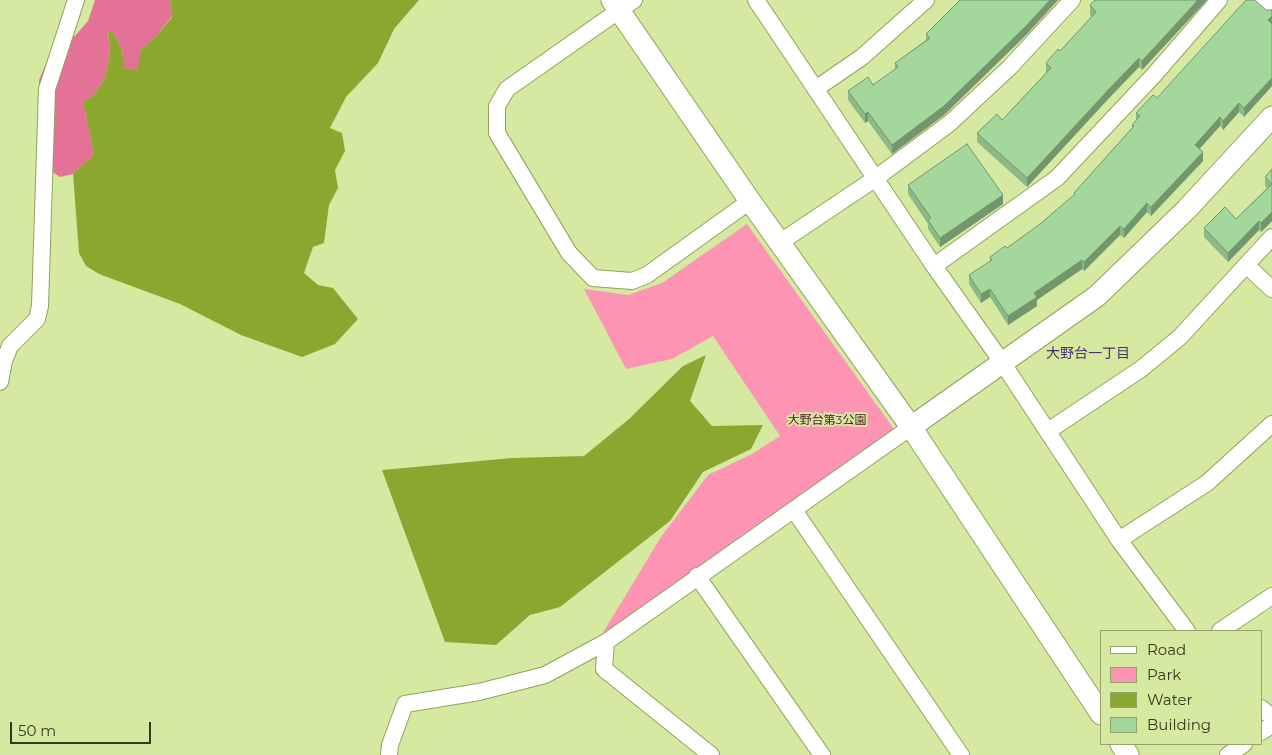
<!DOCTYPE html>
<html>
<head>
<meta charset="utf-8">
<style>
  body { margin:0 }
  #map { position:relative; width:1272px; height:755px; overflow:hidden; background:#d5e9a0; font-family:Montserrat,sans-serif }
  canvas { display:block }
  .legend { position:absolute; left:1100px; top:630px; width:162px; height:115px; box-sizing:border-box; background:#d5e9a0; border:1px solid #94a36c; margin:0; padding:6px 9px; list-style:none; font-size:15px; color:#333b1e }
  .legend li { display:flex; align-items:center; gap:10px; height:25px }
  .legend b { width:25px; border:1px solid #94a36c }
  .scale { position:absolute; left:10px; top:722px; width:141px; height:22px; box-sizing:border-box; border:2px solid #333b1e; border-top:0; padding-left:6px; font-size:15px; line-height:18px; white-space:nowrap; color:#333b1e; -webkit-text-stroke:4px #d5e9a0; paint-order:stroke }
</style>
</head>
<body>
<div id="map">
<canvas width="1272" height="755"></canvas>
<ul class="legend">
<li><b style="height:6px;background:#fff"></b>Road</li>
<li><b style="height:14px;background:#fe94b4"></b>Park</li>
<li><b style="height:14px;background:#8ca730"></b>Water</li>
<li><b style="height:14px;background:#a4d79c"></b>Building</li>
</ul>
<div class="scale">50 m</div>
</div>
<script>
const context = document.querySelector('canvas').getContext('2d');
context.lineJoin = 'round';
function fillPath(path, color) { context.fillStyle = color; context.fill(path, 'evenodd'); }
const toPath = rows => new Path2D(rows.map(r => 'M' + r).join(''));
function trace(path, color, width, dash) { context.strokeStyle = color; context.lineWidth = width; context.lineCap = dash ? 'butt' : 'round'; context.setLineDash(dash || []); context.stroke(path); }
function label(font, color, halo, rows, align = 'center') {
  context.font = font + ' Montserrat,"Noto Sans JP",sans-serif'; context.lineWidth = 4; context.setLineDash([]); context.textBaseline = 'middle'; context.strokeStyle = halo; context.fillStyle = color; for (const [text, x, y, turn = 0] of rows) {
    context.save(); context.translate(x, y); context.rotate((+turn || 0) * Math.PI / 180); context.textAlign = isNaN(turn) ? turn : align; if (halo) context.strokeText(text, 0, 0); context.fillText(text, 0, 0); context.restore();
  }
}
const green = toPath([
  [747,224,896,432,601,636,661,537,708,475,752,454,780,436,713,336,672,359,626,369,584,289,628,295,662,283]
]);
const forest = toPath([
  [95,0,170,0,172,16,157,35,141,50,138,69,125,71,122,51,115,35,108,32,110,54,105,78,93,96,83,102,94,154,73,174,60,177,45,167,39,125,39,80,57,38,75,36,88,21]
]);
const water = toPath([
  [170,0,419,0,394,29,378,63,346,97,330,128,342,133,345,151,335,170,338,188,329,205,324,243,313,247,304,273,318,285,333,288,358,319,335,344,302,357,241,335,180,304,99,274,86,266,79,253,73,174,94,154,83,102,93,96,105,78,110,54,108,31,115,35,122,51,125,70,137,69,141,50,157,35,172,17],
  [706,355,690,401,712,426,763,425,751,449,703,472,670,521,560,607,530,615,496,645,445,642,382,470,512,458,584,456,629,419,683,366]
]);
const minor = toPath([
  [634,0,507,89,497,106,497,133,569,253,593,278,632,281,647,275,750,201],
  [756,0,934,266,1002,362,1119,540,1187,631],
  [1259,0,1272,11],
  [817,88,862,57,926,0],
  [779,243,876,178,950,123,1010,67,1072,0],
  [1246,265,1272,289],
  [934,266,1057,178,1154,75,1219,0],
  [0,382,4,361,10,346,37,319,40,306,47,89,76,0],
  [1048,431,1141,369,1180,337,1272,237],
  [794,510,961,755],
  [1119,540,1207,483,1272,424],
  [697,576,822,755],
  [1220,631,1272,596],
  [1261,708,1272,717],
  [1261,732,1272,725],
  [389,755,390,745,405,704,479,692,545,675,606,642],
  [711,755,604,669,606,642,911,427],
  [1228,755,1244,744]
]);
const tertiary = toPath([
  [612,0,750,201,911,427,1101,714],
  [911,427,1097,296,1186,210,1272,117],
  [1121,744,1128,755]
]);
const wall = toPath([
  [1058,0,1026,35,944,115,892,154,868,121,865,123,848,100,848,91,873,85,895,70,895,63,926,40,926,34],
  [1207,0,1142,70,1139,67,1110,97,1027,187,977,142,977,133,1002,120,1047,72,1046,72,1046,63,1060,51,1092,17,1090,15,1090,5],
  [1266,10,1272,10,1272,86,1244,117,1239,112,1223,130,1220,126,1199,149,1203,161,1151,216,1147,212,1124,238,1120,235,1084,271,1082,269,1037,300,1037,306,1008,325,990,297,981,303,969,284,969,275,990,262,990,257,1007,248,1040,224,1074,196,1074,193,1132,128,1132,125,1136,121,1136,113,1157,98],
  [1272,169,1272,221,1261,232,1259,230,1228,262,1204,237,1204,228,1236,219,1267,188,1265,186,1265,177],
  [908,185,1003,204,940,247,928,229,928,224,908,194]
]);
const shadedWall = toPath([
  [1050,0,1058,0,1026,35,944,115,892,154,892,145],
  [1198,0,1207,0,1142,70,1142,61],
  [1272,16,1272,25,1268,20],
  [1139,58,1139,67,1110,97,1027,187,1027,178,1110,88],
  [1272,78,1272,86,1244,117,1244,108],
  [1239,103,1239,112,1223,130,1223,121],
  [868,112,868,121,865,123,865,114],
  [1220,117,1220,126,1195,154,1195,145],
  [1203,152,1203,161,1151,216,1151,207],
  [1003,195,1003,204,940,247,940,238],
  [1147,203,1147,212,1124,238,1124,229],
  [1272,212,1272,221,1261,232,1261,223],
  [1259,221,1259,230,1228,262,1228,253],
  [1120,226,1120,235,1084,271,1084,262],
  [1082,260,1082,269,1037,300,1037,306,1008,325,1008,316,1034,293],
  [990,289,990,297,981,303,981,294]
]);
const building = toPath([
  [960,0,1050,0,1026,26,944,106,892,145,868,112,865,114,848,91,868,77,873,85,898,67,895,63,930,38,926,34,960,0],
  [1095,0,1198,0,1142,61,1139,58,1110,88,1027,178,977,133,997,114,1002,120,1051,68,1046,63,1058,49,1060,51,1096,12,1090,5,1095,0],
  [1246,0,1255,0,1266,10,1272,10,1272,16,1268,20,1272,24,1272,78,1244,108,1239,103,1223,121,1220,117,1195,145,1203,152,1151,207,1147,203,1124,229,1120,226,1084,262,1082,260,1034,293,1037,297,1008,316,990,289,981,294,969,275,992,260,990,257,1005,246,1007,248,1040,224,1075,194,1074,193,1134,126,1132,125,1140,116,1136,113,1153,95,1157,98,1246,0],
  [967,144,1003,195,940,238,928,220,931,218,908,185,967,144],
  [1272,169,1272,212,1261,223,1259,221,1228,253,1204,228,1225,207,1236,219,1272,184,1265,177,1272,169]
]);
const parkNames = [
  ["大野台第3公園",827,420]
];
const neighbourhoodNames = [
  ["大野台一丁目",1088,354]
];
fillPath(green, '#fe94b4');
fillPath(forest, '#e37296');
fillPath(water, '#8ca730');
trace(minor, '#90a35d', 18);
trace(tertiary, '#90a35d', 23);
trace(minor, '#fff', 16);
trace(tertiary, '#fff', 21);
fillPath(wall, '#8db986');
fillPath(shadedWall, '#73966d');
fillPath(building, '#a4d79c');
trace(building, '#73966d', 1);
label('12px', '#58112d', '#d5e9a0', parkNames);
label('14px', '#4b326d', '#d5e9a0', neighbourhoodNames);
</script>
</body>
</html>
